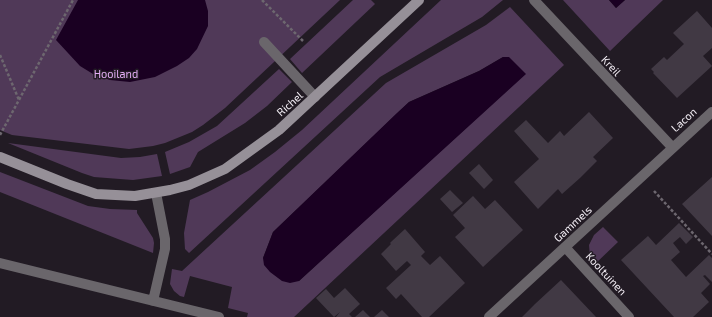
<!DOCTYPE html>
<html>
<head>
<meta charset="utf-8">
<style>
  body { margin:0 }
  canvas { display:block; background:#221b24 }
</style>
</head>
<body>
<canvas width="712" height="317"></canvas>
<script>
const context = document.querySelector('canvas').getContext('2d');
context.lineJoin = 'round';
function fillPath(path, color) { context.fillStyle = color; context.fill(path, 'evenodd'); }
const toPath = rows => new Path2D(rows.map(r => 'M' + r).join(''));
function trace(path, color, width, dash) { context.strokeStyle = color; context.lineWidth = width; context.lineCap = dash ? 'butt' : 'round'; context.setLineDash(dash || []); context.stroke(path); }
function label(font, color, halo, rows, align = 'center') {
  context.font = font + ' "Exo 2",sans-serif'; context.lineWidth = 3; context.setLineDash([]); context.textBaseline = 'middle'; context.strokeStyle = halo; context.fillStyle = color; for (const [text, x, y, turn = 0] of rows) {
    context.save(); context.translate(x, y); context.rotate((+turn || 0) * Math.PI / 180); context.textAlign = isNaN(turn) ? turn : align; if (halo) context.strokeText(text, 0, 0); context.fillText(text, 0, 0); context.restore();
  }
}
const green = toPath([
  [0,0,340,0,225,108,203,125,192,132,165,143,153,146,129,149,12,135,0,130],
  [353,0,371,0,375,4,302,73,290,59],
  [441,0,503,0,482,17,380,77,189,253,185,249,184,233,190,200,208,192,250,170,275,152,302,130],
  [563,0,609,0,616,8,625,0,663,0,610,51],
  [510,7,564,65,294,317,247,317,248,313,228,308,232,287,190,276,184,297,180,296,174,291,170,284,172,269,182,271,386,83,486,25],
  [503,57,525,74,299,281,263,258,273,232,409,102,479,71],
  [279,69,292,82,267,106,245,123,198,152,190,167,170,174,165,152,189,142,217,126],
  [8,143,121,158,140,157,157,154,162,176,133,180,94,177,82,173],
  [0,172,88,206,110,209,137,210,137,213,153,238,154,243,153,253,0,192],
  [603,227,618,242,595,264,590,257,589,245,594,235]
]);
const water = toPath([
  [78,0,205,0,208,11,208,26,197,49,189,58,177,66,155,77,130,82,110,80,93,74,80,66,56,40],
  [609,0,625,0,616,8],
  [503,57,509,57,526,74,299,281,290,283,282,281,270,272,264,265,263,258,273,232,397,113,409,102,479,71]
]);
const building = toPath([
  [697,11,712,28,712,48,703,56,712,66,677,98,653,73,654,72,651,69,664,57,667,60,684,44,673,33],
  [589,112,613,138,593,157,597,161,580,178,562,194,558,189,538,209,514,182,539,159,514,131,526,120,548,143,560,131,564,136],
  [479,164,493,180,484,189,469,173],
  [712,177,712,236,682,204],
  [450,190,463,203,452,212,440,199],
  [473,196,485,209,495,200,523,230,483,267,455,237,465,228,453,215],
  [679,223,693,237,686,244,680,237,673,243,680,252,671,260,686,277,709,255,712,258,712,282,705,275,703,276,710,284,701,293,709,302,693,317,674,317,621,260,648,236,656,245],
  [405,229,425,252,421,256,430,265,440,256,465,283,429,317,422,317,401,294,396,299,386,288,411,265,407,261,396,271,381,254,391,244,390,243,392,241],
  [561,280,596,317,522,317,535,304],
  [345,288,360,304,349,314,352,317,336,317,340,312,334,317,316,298,326,289,334,298],
  [363,310,370,317,355,317],
  [382,310,389,317,374,317]
]);
const path = toPath([
  [262,0,303,41],
  [0,55,19,100],
  [0,135,73,0],
  [654,191,712,254]
]);
const lane = toPath([
  [264,42,315,97],
  [0,263,219,317],
  [153,301,165,249,165,239,156,193]
]);
const street = toPath([
  [534,0,672,147],
  [565,247,629,317],
  [489,317,712,112]
]);
const secondary = toPath([
  [0,157,67,184,96,194,135,196,170,190,189,185,225,169,279,130,419,0]
]);
const streetNames = [
  ["Kreil",611,66,47],
  ["Richel",290,104,-42],
  ["Lacon",684,120,-42],
  ["Gammels",573,224,-43],
  ["Kooltuinen",606,274,47]
];
const parkNames = [
  ["Hooiland",116,74]
];
fillPath(green, '#503958');
fillPath(water, '#1a0022');
fillPath(building, '#413944');
trace(path, '#6d676f', 2.5, [3, 2]);
trace(lane, '#6a666b', 10);
trace(street, '#6a666b', 10);
trace(secondary, '#969098', 10);
label('11px', '#f2edf4', '#221b24', streetNames);
label('11px', '#e1abf3', '#221b24', parkNames);
</script>
</body>
</html>
